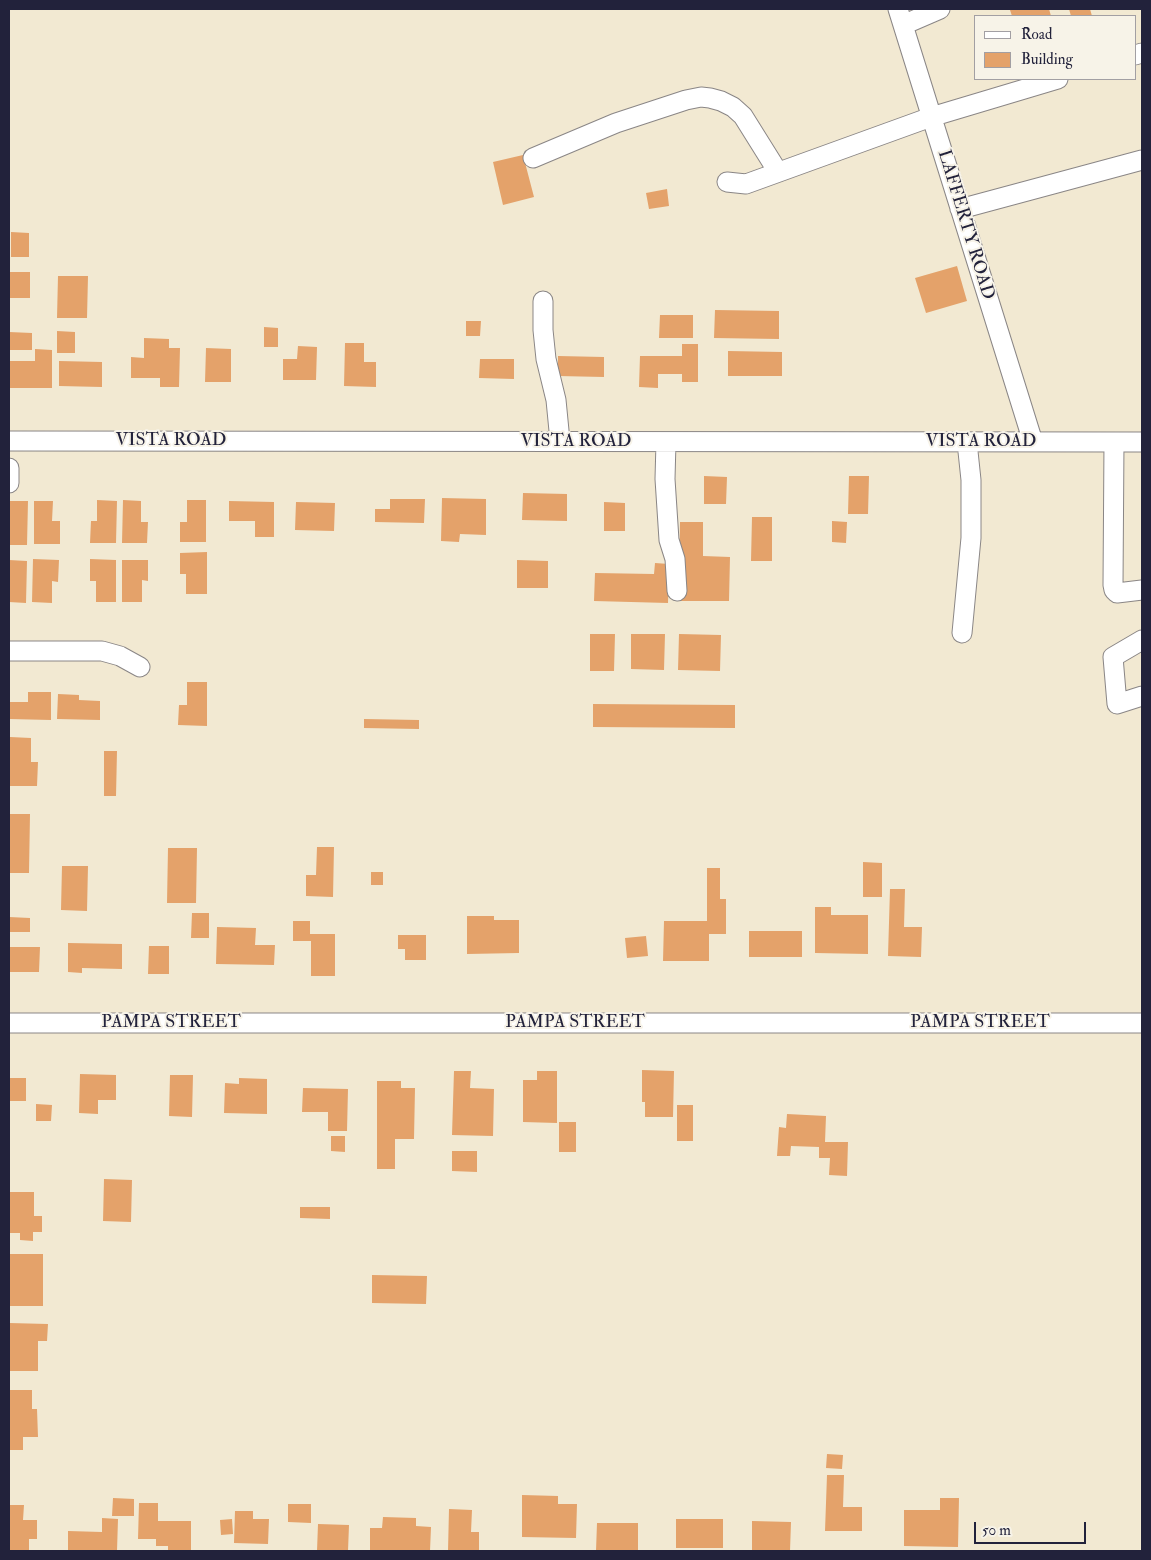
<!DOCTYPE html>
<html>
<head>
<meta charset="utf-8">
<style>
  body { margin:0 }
  #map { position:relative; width:1151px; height:1560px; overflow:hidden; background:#f2e9d2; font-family:"IM FELL Double Pica",serif }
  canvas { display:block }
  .frame { position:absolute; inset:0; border:10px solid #22223b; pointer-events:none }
  .legend { position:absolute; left:974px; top:15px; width:162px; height:65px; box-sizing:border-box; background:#f7f3e8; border:1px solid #a29fa3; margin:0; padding:6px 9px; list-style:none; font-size:15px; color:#22223b }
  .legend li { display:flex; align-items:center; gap:10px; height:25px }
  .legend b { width:25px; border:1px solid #a29fa3 }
  .scale { position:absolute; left:974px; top:1522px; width:112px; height:22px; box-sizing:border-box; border:2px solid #22223b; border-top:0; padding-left:6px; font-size:15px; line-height:18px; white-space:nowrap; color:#22223b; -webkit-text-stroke:4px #f7f3e8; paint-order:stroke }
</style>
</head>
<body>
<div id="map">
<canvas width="1151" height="1560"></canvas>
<div class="frame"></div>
<ul class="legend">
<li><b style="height:6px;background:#fff"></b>Road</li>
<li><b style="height:14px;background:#e4a26a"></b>Building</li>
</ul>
<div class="scale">50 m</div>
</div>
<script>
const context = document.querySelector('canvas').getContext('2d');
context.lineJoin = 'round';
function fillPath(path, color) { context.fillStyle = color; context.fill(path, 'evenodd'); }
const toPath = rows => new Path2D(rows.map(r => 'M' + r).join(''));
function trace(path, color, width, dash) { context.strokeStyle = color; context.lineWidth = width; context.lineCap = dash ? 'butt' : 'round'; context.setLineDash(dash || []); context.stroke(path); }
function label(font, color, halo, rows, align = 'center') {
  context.font = font + ' "IM FELL Double Pica",serif'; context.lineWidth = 4; context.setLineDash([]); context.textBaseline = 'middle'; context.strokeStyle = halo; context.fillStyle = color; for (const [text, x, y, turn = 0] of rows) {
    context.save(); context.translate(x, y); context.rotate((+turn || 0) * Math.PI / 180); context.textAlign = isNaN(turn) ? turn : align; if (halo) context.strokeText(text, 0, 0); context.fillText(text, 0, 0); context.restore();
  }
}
const building = toPath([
  [1013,9,1049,9,1051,16,1012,16,1010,10],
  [1069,9,1090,9,1092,16,1071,16],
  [523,155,534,197,503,205,493,162],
  [667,189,669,206,649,209,646,193],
  [11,232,29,233,29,257,11,257],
  [957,266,967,301,926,313,915,278],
  [9,272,30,272,30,298,9,298],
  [58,276,88,276,87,318,57,318],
  [715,310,779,311,779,339,714,338],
  [660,315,693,315,693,338,659,338],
  [466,321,481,321,480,336,466,336],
  [264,327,278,328,278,347,264,347],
  [57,331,75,332,75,353,57,353],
  [9,332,32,333,32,350,9,350],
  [144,338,169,339,169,348,180,348,179,387,160,387,160,378,131,378,131,357,144,358],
  [345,343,364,343,364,362,376,362,376,387,344,386],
  [682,344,698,344,698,382,682,382,682,374,658,374,658,388,639,387,640,356,682,356],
  [298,346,317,347,316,380,283,380,283,359,297,359],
  [206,348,231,349,231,382,205,382],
  [35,349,52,350,52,388,9,388,9,361,35,361],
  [728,351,782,352,782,376,728,376],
  [558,356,604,357,604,377,558,376],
  [480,359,514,359,514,379,479,378],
  [59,361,102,362,102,387,59,386],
  [704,476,727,477,726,504,704,504],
  [849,476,869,476,868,514,848,514],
  [523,493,567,494,567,521,522,520],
  [442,498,486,499,486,535,460,534,459,542,441,541],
  [390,499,425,499,424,523,375,522,375,509,390,509],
  [97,500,117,501,116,543,90,543,91,521,97,521],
  [123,500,141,501,141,522,148,522,147,543,122,543],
  [187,500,206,500,206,542,180,542,180,522,187,522],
  [9,501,28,501,27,545,9,545],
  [34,501,53,501,52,521,60,521,60,544,34,544],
  [229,501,274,502,274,537,255,537,255,521,229,521],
  [296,502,335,503,334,531,295,530],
  [604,502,625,503,625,531,604,531],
  [752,517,772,517,772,561,751,561],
  [832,521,847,522,846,543,832,542],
  [680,522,703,522,703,556,730,557,729,601,679,601],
  [207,552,207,594,186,594,186,574,180,574,180,553],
  [33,559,59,560,58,582,52,581,52,603,32,602],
  [90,559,116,560,116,602,96,602,96,581,90,581],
  [9,560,27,561,26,603,9,602],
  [122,560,148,560,148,581,142,580,142,602,122,602],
  [517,560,548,561,548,588,517,588],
  [655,563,669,564,668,603,594,601,595,573,654,574],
  [590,634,615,634,614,671,590,671],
  [631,634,665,634,664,670,631,669],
  [679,634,721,635,720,671,678,670],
  [187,682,207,682,207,726,178,725,179,705,187,705],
  [28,692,51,692,51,720,9,719,9,702,28,702],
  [58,694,79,695,79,700,100,701,100,720,57,719],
  [593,704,735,705,735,728,593,727],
  [364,719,419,720,419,729,364,728],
  [10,737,31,738,31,762,38,762,37,786,9,786],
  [104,751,117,751,116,796,104,796],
  [10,814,30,814,29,873,9,873],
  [317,847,334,847,333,897,306,896,306,875,316,875],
  [168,848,197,848,196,903,167,903],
  [863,862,882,863,882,897,863,897],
  [62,866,88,866,87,911,61,910],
  [707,868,720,868,720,899,726,899,726,934,709,934,709,961,663,961,664,921,707,921],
  [371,872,383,872,383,885,371,885],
  [890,889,905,889,904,927,922,927,921,957,888,956],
  [815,907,831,907,831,915,868,915,868,954,815,953],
  [192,913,209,913,209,938,191,938],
  [467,916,494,916,494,920,519,920,519,953,467,954],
  [9,917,30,918,30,932,9,932],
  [293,921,310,921,310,934,335,934,335,976,311,976,311,941,293,941],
  [217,927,256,928,255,945,275,945,274,965,216,964],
  [749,931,802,931,802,957,749,957],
  [398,935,426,935,426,960,405,960,405,949,398,949],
  [646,936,648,956,627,958,625,938],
  [68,943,122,944,122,969,82,968,82,973,68,972],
  [149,946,169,946,169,974,148,974],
  [9,947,40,947,39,972,9,972],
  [642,1070,674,1071,673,1117,645,1117,645,1102,642,1102],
  [454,1071,471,1071,470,1088,494,1089,493,1136,452,1135],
  [537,1071,557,1071,557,1123,523,1122,523,1080,537,1080],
  [80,1074,116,1075,116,1100,98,1100,98,1114,79,1113],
  [170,1075,193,1075,192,1117,169,1116],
  [9,1078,26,1078,26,1101,9,1101],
  [239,1078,267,1079,267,1114,224,1113,225,1083,239,1084],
  [377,1081,401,1081,401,1088,415,1088,414,1139,395,1139,395,1169,377,1169],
  [303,1088,348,1089,347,1131,328,1131,328,1112,302,1112],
  [36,1104,52,1105,51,1121,36,1121],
  [677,1105,693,1105,693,1141,677,1141],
  [787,1114,826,1116,825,1142,848,1142,847,1176,829,1175,830,1158,819,1158,819,1147,791,1146,790,1156,777,1156,779,1127,786,1128],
  [559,1122,576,1122,576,1152,559,1152],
  [331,1136,345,1136,345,1152,331,1151],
  [452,1151,477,1151,477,1172,452,1171],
  [104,1179,132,1180,131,1222,103,1221],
  [9,1192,34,1192,34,1216,42,1216,42,1232,33,1232,33,1241,20,1240,20,1233,9,1233],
  [300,1207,330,1207,330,1219,300,1218],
  [9,1254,43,1254,43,1306,9,1306],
  [372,1275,427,1276,426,1304,372,1303],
  [9,1323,48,1324,47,1341,38,1341,38,1371,9,1371],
  [9,1390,32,1390,32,1409,37,1409,38,1437,23,1437,23,1450,9,1450],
  [827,1454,843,1455,842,1469,826,1468],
  [827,1475,844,1475,843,1507,862,1507,862,1531,825,1531],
  [522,1495,558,1496,558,1504,577,1504,576,1538,522,1537],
  [113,1498,134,1499,134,1516,112,1516],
  [940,1498,959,1498,958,1547,904,1546,904,1510,940,1510],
  [139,1503,158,1503,158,1521,191,1521,191,1551,168,1551,168,1546,156,1546,156,1539,138,1539],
  [288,1504,311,1504,311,1523,288,1522],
  [9,1505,24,1505,23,1520,37,1520,37,1539,29,1539,29,1551,9,1551],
  [449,1509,472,1510,471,1532,479,1532,479,1551,448,1551],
  [235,1511,253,1511,253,1519,269,1519,268,1544,234,1543],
  [383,1517,416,1518,416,1526,431,1527,430,1551,370,1550,370,1528,382,1528],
  [102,1518,118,1519,117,1551,68,1551,68,1531,102,1532],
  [232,1519,233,1534,221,1535,220,1520],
  [676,1519,723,1519,723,1548,676,1548],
  [752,1521,791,1522,790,1551,752,1551],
  [597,1523,638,1523,638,1551,596,1551],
  [318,1524,349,1525,348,1551,317,1551]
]);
const minor = toPath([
  [898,9,1033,442],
  [903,25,940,9],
  [1135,55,1142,53],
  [533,158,616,123,686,100,701,97,710,98,721,101,733,107,743,116,778,172],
  [727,182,746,184,931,117,1058,79],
  [960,209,1142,160],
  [543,301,543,330,546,359,556,400,560,441],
  [9,441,1142,442],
  [666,442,665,479,669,540,675,559,677,591],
  [1114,442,1113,585,1114,590,1117,593,1142,590],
  [9,468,9,483],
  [962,633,971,538,971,480,967,442],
  [1142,640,1113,657,1117,704,1142,696],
  [9,651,102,651,120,656,140,667],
  [9,1023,1142,1023]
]);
const streetNames = [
  ["LAFFERTY ROAD",965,225,73],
  ["VISTA ROAD",171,441],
  ["VISTA ROAD",576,442],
  ["VISTA ROAD",981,442],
  ["PAMPA STREET",171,1023],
  ["PAMPA STREET",575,1023],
  ["PAMPA STREET",980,1023]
];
fillPath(building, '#e4a26a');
trace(minor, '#8a8686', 21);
trace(minor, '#fff', 19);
label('18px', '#22223b', '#f7f3e8', streetNames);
</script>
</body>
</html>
